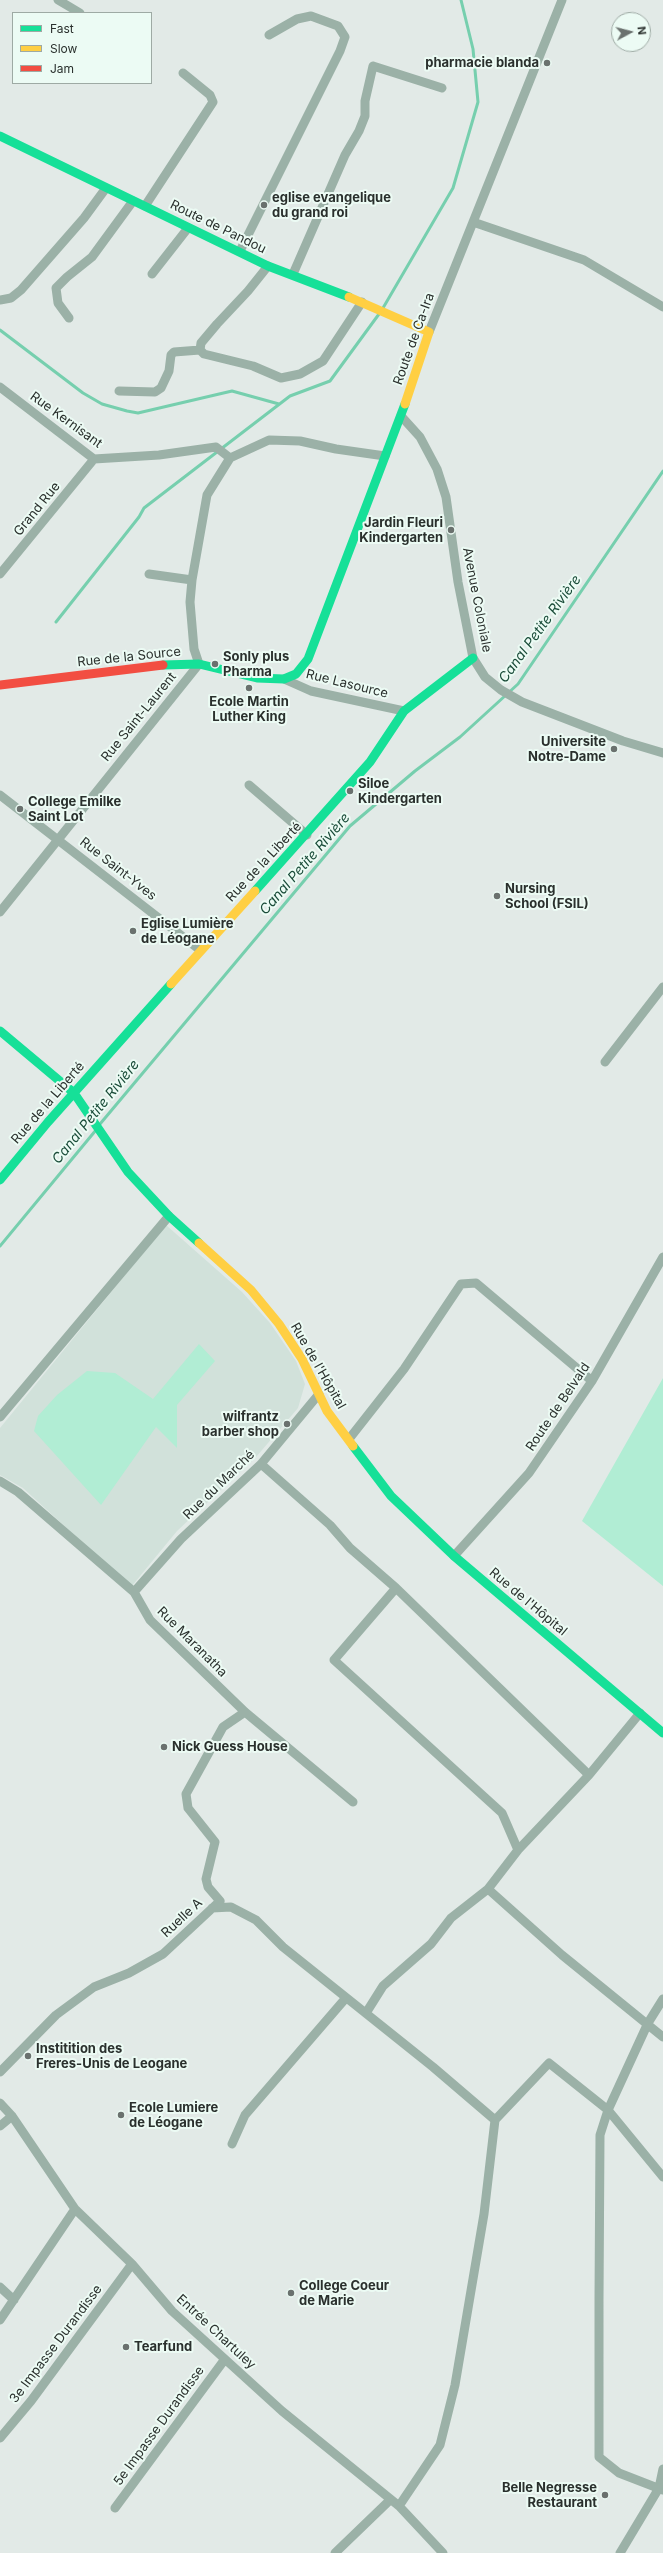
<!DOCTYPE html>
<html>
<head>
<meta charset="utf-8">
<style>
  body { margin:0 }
  #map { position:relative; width:663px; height:2553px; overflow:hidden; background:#e2eae7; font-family:Inter,sans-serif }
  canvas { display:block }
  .legend { position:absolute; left:12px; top:12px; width:140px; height:72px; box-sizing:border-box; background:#ecfbf4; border:1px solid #9eaaa4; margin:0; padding:5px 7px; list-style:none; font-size:12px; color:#2a302d }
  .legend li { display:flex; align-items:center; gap:8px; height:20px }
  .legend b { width:20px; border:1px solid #9eaaa4 }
  .north { position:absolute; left:611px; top:12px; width:40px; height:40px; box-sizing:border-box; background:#ecfbf4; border:1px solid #9eaaa4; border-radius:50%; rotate:83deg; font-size:11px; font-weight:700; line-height:16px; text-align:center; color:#2a302d }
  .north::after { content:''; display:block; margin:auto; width:14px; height:18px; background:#6a716e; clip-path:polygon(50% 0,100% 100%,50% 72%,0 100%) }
</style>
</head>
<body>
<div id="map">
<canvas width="663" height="2553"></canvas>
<ul class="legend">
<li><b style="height:5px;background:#16e098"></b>Fast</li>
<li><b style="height:5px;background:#ffcf43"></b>Slow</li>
<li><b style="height:5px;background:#f24e42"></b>Jam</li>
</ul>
<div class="north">N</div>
</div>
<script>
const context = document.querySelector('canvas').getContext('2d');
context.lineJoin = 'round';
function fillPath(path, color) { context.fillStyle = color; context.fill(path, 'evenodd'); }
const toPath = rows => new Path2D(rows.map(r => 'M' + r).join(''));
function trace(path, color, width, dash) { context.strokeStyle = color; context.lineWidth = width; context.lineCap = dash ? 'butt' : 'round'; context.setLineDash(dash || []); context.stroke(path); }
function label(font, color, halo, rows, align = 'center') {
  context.font = font + ' Inter,sans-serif'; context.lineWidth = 4; context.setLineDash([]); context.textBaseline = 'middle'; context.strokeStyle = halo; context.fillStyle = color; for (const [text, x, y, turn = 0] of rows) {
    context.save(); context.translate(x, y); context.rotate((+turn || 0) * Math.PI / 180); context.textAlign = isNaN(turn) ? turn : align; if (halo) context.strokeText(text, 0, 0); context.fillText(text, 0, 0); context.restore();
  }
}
const built = toPath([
  [166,1225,242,1292,270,1323,296,1361,305,1384,298,1408,256,1457,177,1531,131,1587,23,1488,0,1475,0,1428]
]);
const green = toPath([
  [199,1344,215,1361,177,1405,177,1448,156,1427,101,1505,34,1431,38,1416,57,1395,87,1371,115,1373,153,1399],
  [663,1378,663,1586,582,1521]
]);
const stream = toPath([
  [383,308,453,188,478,102,473,49,461,0],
  [0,330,83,393,102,404,127,411,138,413,232,391,279,404],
  [56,622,139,517,144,508,290,396,330,381,379,314],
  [100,1124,350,826,415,771,460,737,518,684,663,471],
  [0,1246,96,1130]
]);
const street = toPath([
  [58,0,80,13],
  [145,206,213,102,210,95,183,73],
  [473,222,584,260,663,307],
  [240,251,340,51,345,37,338,26,311,16,297,19,269,35],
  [152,274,188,228],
  [293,274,345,155,359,131,365,116,365,101,373,66,442,88],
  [0,300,11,298,21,290,84,218,106,188],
  [69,318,58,303,56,288,67,277,92,257,133,201],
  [429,332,562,0],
  [200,350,201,343,217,324,248,291,268,266],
  [0,387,94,459,159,455,216,447,230,458],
  [119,391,155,392,161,388,169,371,171,355,174,352,200,350,204,354,253,366,281,378,300,374,323,361,362,302],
  [401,416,420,437,437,469,446,497,458,582,473,658,485,677,501,690,522,702,623,741,663,753],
  [0,574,94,459],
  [149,574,192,580],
  [284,679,311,691,404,711],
  [249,785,307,835],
  [0,795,200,950],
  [0,912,199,664,194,649,190,602,192,580,207,495,230,458,269,440,300,441,336,449,385,456],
  [605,1062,663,987],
  [0,1417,169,1216],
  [349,1439,404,1369,461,1284,476,1283,592,1381],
  [261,1464,330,1525,350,1548,396,1588,589,1775,518,1850,488,1889,451,1918,431,1944,383,1986,366,2013],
  [0,1481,18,1492,134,1592,150,1620,245,1712,353,1802],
  [454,1556,529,1473,592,1381,663,1257],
  [396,1588,334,1660,502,1813,518,1850],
  [134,1592,181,1539,261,1464,319,1394],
  [589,1775,640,1713],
  [488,1889,562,1955,663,2037],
  [212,1908,231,1907,256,1920,283,1947,433,2067,495,2120],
  [663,1999,648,2023,608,2110,600,2135,599,2299,599,2457,619,2473,663,2490],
  [0,2072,56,2015,94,1987,129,1973,163,1954,220,1901,208,1887,206,1879,215,1842,188,1808,186,1794,223,1727,245,1712],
  [0,2103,12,2116,75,2209,132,2264,172,2311,282,2411,399,2506,443,2553],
  [0,2126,12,2116],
  [232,2144,245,2115,345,1999],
  [0,2287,14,2300],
  [0,2320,75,2209],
  [0,2438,31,2401,132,2264],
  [399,2506,440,2445,455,2385,484,2214,495,2120,549,2063,608,2110,663,2177],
  [115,2508,225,2359],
  [335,2553,390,2500],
  [620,2553,659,2488,663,2469]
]);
const fast = toPath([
  [0,136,268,266,349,297],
  [163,665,199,664,257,678,284,679,296,674,308,659,405,404],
  [255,891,370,762,404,711,473,658],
  [0,1031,74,1093,128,1172,169,1216,199,1243],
  [0,1180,48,1122,171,984],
  [353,1446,391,1496,454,1556,663,1733]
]);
const slow = toPath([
  [349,297,429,332,405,404],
  [171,984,255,891],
  [199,1243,251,1290,279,1324,302,1359,327,1411,353,1446]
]);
const jam = toPath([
  [0,685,163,665]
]);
const markers = [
  [547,63,4,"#6a716e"],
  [264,205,4,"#6a716e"],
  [451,530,4,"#6a716e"],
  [215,664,4,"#6a716e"],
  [249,688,4,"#6a716e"],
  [614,749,4,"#6a716e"],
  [350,791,4,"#6a716e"],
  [20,809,4,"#6a716e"],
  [497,896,4,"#6a716e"],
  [133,931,4,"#6a716e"],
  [287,1424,4,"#6a716e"],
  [164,1747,4,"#6a716e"],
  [28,2056,4,"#6a716e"],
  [121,2115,4,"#6a716e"],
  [291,2293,4,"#6a716e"],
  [126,2347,4,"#6a716e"],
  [605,2495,4,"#6a716e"]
];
const poiNames = [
  ["pharmacie blanda",539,63,"right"],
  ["eglise evangelique",272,198],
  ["du grand roi",272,213],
  ["Jardin Fleuri",443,523,"right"],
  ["Kindergarten",443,538,"right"],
  ["Sonly plus",223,657],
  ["Pharma",223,672],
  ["Ecole Martin",249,702,"center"],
  ["Luther King",249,717,"center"],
  ["Universite",606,742,"right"],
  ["Notre-Dame",606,757,"right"],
  ["Siloe",358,784],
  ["Kindergarten",358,799],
  ["College Emilke",28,802],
  ["Saint Lot",28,817],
  ["Nursing",505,889],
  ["School (FSIL)",505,904],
  ["Eglise Lumière",141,924],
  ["de Léogane",141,939],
  ["wilfrantz",279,1417,"right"],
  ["barber shop",279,1432,"right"],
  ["Nick Guess House",172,1747],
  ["Institition des",36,2049],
  ["Freres-Unis de Leogane",36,2064],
  ["Ecole Lumiere",129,2108],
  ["de Léogane",129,2123],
  ["College Coeur",299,2286],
  ["de Marie",299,2301],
  ["Tearfund",134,2347],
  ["Belle Negresse",597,2488,"right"],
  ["Restaurant",597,2503,"right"]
];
const streetNames = [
  ["Route de Pandou",218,227,26],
  ["Route de Ca-Ira",414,339,-70],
  ["Rue Kernisant",66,420,36],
  ["Grand Rue",37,509,-51],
  ["Avenue Coloniale",477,600,79],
  ["Rue de la Source",129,657,-6],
  ["Rue Lasource",347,684,14],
  ["Rue Saint-Laurent",139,717,-51],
  ["Rue de la Liberté",264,862,-47],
  ["Rue Saint-Yves",118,869,38],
  ["Rue de la Liberté",48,1103,-49],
  ["Rue de l'Hôpital",318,1366,60],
  ["Route de Belvald",558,1407,-56],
  ["Rue du Marché",219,1485,-44],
  ["Rue de l'Hôpital",528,1602,40],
  ["Rue Maranatha",192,1642,45],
  ["Ruelle A",182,1918,-43],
  ["Entrée Chartuley",216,2332,43],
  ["3e Impasse Durandisse",56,2344,-53],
  ["5e Impasse Durandisse",159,2426,-54]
];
const waterNames = [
  ["Canal Petite Rivière",540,629,-54],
  ["Canal Petite Rivière",305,864,-49],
  ["Canal Petite Rivière",96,1112,-51]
];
fillPath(built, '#d1e1da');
fillPath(green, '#b1edd4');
trace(stream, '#76cfae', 3);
trace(street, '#9bb1a7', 9);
trace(fast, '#16e098', 9);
trace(slow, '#ffcf43', 9);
trace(jam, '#f24e42', 9);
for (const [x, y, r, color] of markers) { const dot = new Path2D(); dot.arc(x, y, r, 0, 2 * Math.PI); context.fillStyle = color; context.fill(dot); trace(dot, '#ecfbf4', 1.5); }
label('bold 13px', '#2a302d', '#ecfbf4', poiNames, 'left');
label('13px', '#2a302d', '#ecfbf4', streetNames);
label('italic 14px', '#1a4c39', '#ecfbf4', waterNames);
</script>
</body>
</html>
